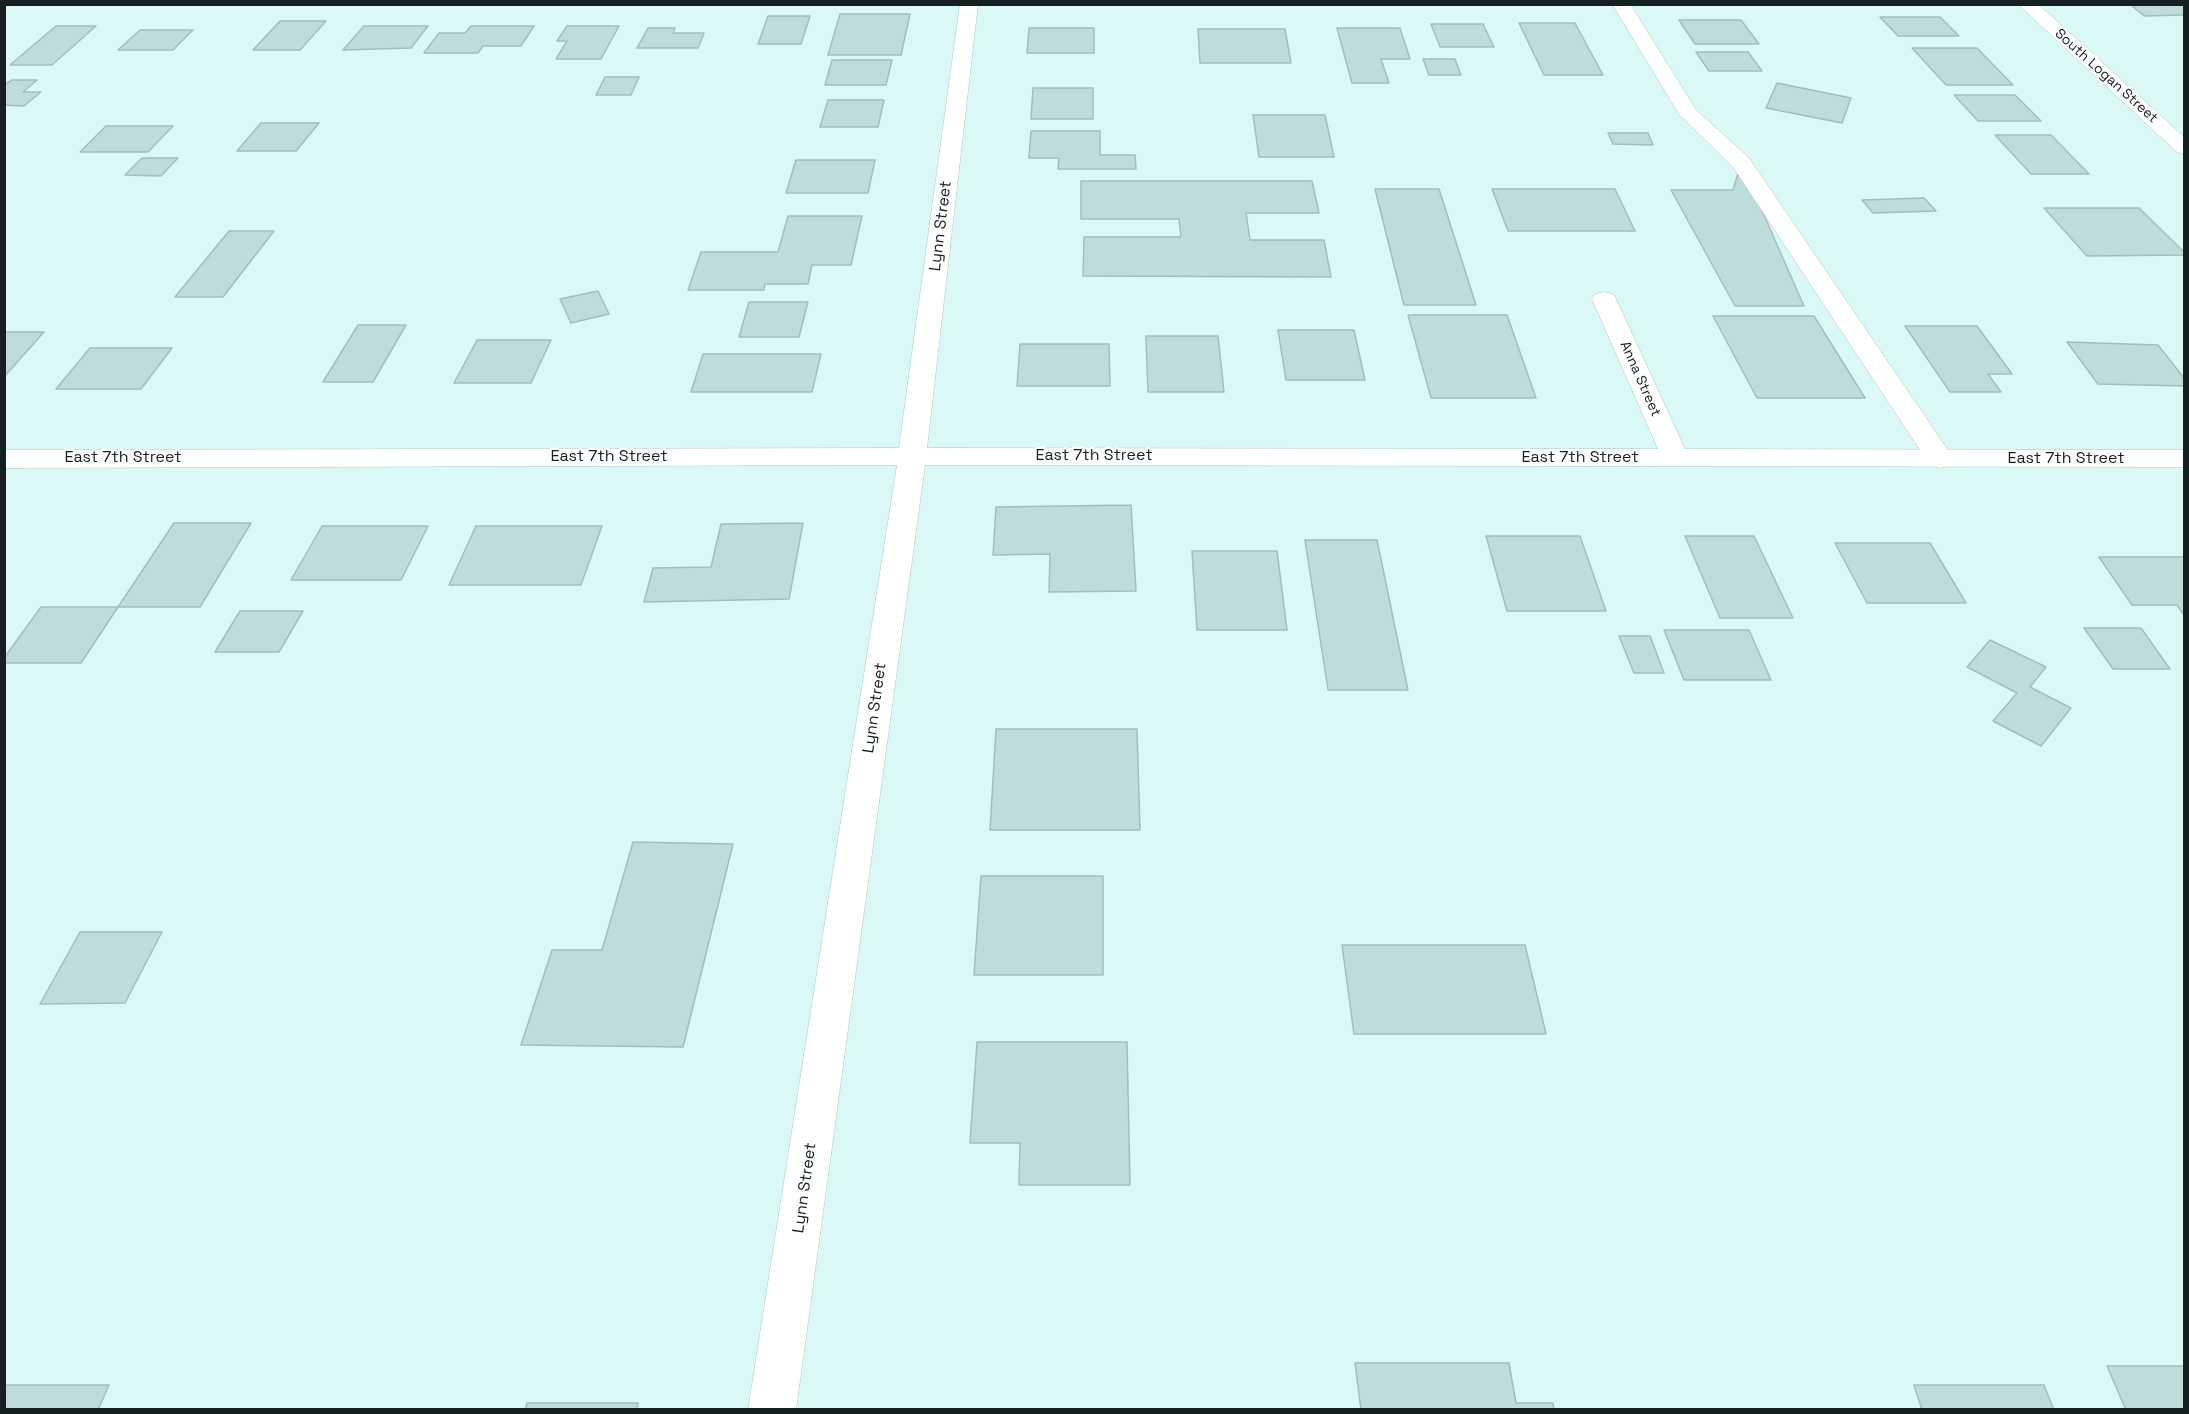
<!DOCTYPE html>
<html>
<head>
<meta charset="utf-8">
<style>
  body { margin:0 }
  #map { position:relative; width:2189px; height:1414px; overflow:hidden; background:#daf9f6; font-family:"Space Grotesk",sans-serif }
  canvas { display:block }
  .frame { position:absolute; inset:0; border:6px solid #152020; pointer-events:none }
</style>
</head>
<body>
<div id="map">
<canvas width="2189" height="1414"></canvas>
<div class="frame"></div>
</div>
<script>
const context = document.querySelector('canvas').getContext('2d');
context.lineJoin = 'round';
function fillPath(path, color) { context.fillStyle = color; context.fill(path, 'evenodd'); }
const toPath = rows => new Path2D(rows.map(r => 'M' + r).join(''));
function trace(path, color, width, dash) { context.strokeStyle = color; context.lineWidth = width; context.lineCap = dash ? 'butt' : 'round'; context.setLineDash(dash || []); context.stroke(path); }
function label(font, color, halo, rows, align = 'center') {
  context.font = font + ' "Space Grotesk",sans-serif'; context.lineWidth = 4.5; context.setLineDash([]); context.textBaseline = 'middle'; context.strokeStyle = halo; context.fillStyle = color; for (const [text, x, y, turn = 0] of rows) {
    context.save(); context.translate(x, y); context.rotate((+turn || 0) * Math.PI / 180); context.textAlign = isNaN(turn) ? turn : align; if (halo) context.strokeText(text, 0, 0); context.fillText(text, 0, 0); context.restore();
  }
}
const building = toPath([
  [2130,4,2184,4,2184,15,2144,16,2130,4],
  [840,14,910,14,901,55,828,55,840,14],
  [768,16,810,16,801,44,758,44,768,16],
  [1880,17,1940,17,1959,36,1898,36,1880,17],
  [1679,20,1741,20,1759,44,1695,44,1679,20],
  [280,21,326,21,300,50,253,50,280,21],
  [1519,23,1575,23,1603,75,1544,75,1519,23],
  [1431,24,1483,24,1494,47,1440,47,1431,24],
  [56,26,96,26,52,65,10,65,56,26],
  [364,26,428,26,411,48,343,50,364,26],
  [471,26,534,26,521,46,483,46,478,53,424,53,439,33,465,33,471,26],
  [567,26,619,26,601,59,556,59,567,41,557,41,567,26],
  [648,28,675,28,673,33,704,33,698,48,637,48,648,28],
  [1029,28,1094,28,1094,53,1027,53,1029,28],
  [1337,28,1400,28,1410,59,1381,59,1389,83,1352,83,1337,28],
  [1198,29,1285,29,1291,63,1200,63,1198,29],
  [140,30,193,30,173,50,118,50,140,30],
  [1912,48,1977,48,2013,85,1946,85,1912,48],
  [1696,52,1748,52,1762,71,1709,71,1696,52],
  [1423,59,1455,59,1461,75,1429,75,1423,59],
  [832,60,892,60,886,85,825,85,832,60],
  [605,77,639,77,631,95,596,95,605,77],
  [12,80,37,80,23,92,41,92,24,106,4,105,4,85,12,80],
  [1777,83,1851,98,1842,123,1766,108,1777,83],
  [1033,88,1093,88,1093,119,1031,119,1033,88],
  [1954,95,2015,95,2041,121,1978,121,1954,95],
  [828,100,884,100,878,127,820,127,828,100],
  [1253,115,1325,115,1334,157,1259,157,1253,115],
  [261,123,319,123,296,151,237,151,261,123],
  [106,126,173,126,148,152,80,152,106,126],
  [1031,131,1100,131,1100,155,1135,155,1136,169,1058,169,1059,158,1029,158,1031,131],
  [1608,133,1648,133,1653,145,1613,144,1608,133],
  [1995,135,2051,135,2089,174,2031,174,1995,135],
  [142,158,178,158,161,176,125,175,142,158],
  [796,160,875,160,868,193,786,193,796,160],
  [1741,163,1804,306,1735,306,1671,190,1733,190,1741,163],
  [1081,181,1312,181,1319,213,1246,213,1250,240,1324,240,1331,277,1083,276,1084,237,1181,237,1179,219,1081,219,1081,181],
  [1375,189,1439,189,1476,305,1404,305,1375,189],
  [1492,189,1615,189,1635,231,1508,231,1492,189],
  [1924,198,1936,211,1873,213,1862,200,1924,198],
  [2044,208,2139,208,2184,252,2184,255,2087,256,2044,208],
  [788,216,862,216,851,265,812,265,808,284,765,284,764,290,688,290,701,252,778,252,788,216],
  [229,231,274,231,223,297,175,297,229,231],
  [598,291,609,314,571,323,560,299,598,291],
  [749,302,808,302,799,337,739,337,749,302],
  [1408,315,1507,315,1536,398,1431,398,1408,315],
  [1713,316,1814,316,1865,398,1757,398,1713,316],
  [358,325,406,325,373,382,323,382,358,325],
  [1905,326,1977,326,2012,374,1988,374,2001,392,1950,392,1905,326],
  [1278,330,1354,330,1365,380,1286,380,1278,330],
  [4,332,44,332,4,377,4,332],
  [1146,336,1218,336,1224,392,1148,392,1146,336],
  [477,340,551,340,531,383,454,383,477,340],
  [2067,342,2158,345,2184,378,2184,386,2098,384,2067,342],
  [1020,344,1109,344,1110,386,1017,386,1020,344],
  [90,348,172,348,141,389,56,389,90,348],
  [703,354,821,354,812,392,691,392,703,354],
  [1131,505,1136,591,1049,592,1050,554,993,555,996,507,1131,505],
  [174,523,251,523,200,607,118,607,81,663,4,663,4,658,41,607,118,607,174,523],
  [803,523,789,599,644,602,653,568,711,567,721,524,803,523],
  [322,526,428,526,401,580,291,580,322,526],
  [476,526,602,526,581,585,449,585,476,526],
  [1486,536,1580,536,1606,611,1507,611,1486,536],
  [1685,536,1754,536,1793,618,1720,618,1685,536],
  [1305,540,1377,540,1408,690,1328,690,1305,540],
  [1835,543,1930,543,1966,603,1867,603,1835,543],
  [1192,551,1277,551,1287,630,1197,630,1192,551],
  [2099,557,2184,557,2184,615,2177,605,2132,605,2099,557],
  [240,611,303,611,279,652,215,652,240,611],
  [2084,628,2141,628,2170,669,2113,669,2084,628],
  [1664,630,1749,630,1771,680,1684,680,1664,630],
  [1619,636,1650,636,1664,673,1634,673,1619,636],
  [1990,640,2046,667,2030,687,2071,708,2041,746,1993,721,2017,693,1967,667,1990,640],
  [996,729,1137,729,1140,830,990,830,996,729],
  [633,842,733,844,683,1047,521,1045,552,950,602,950,633,842],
  [981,876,1103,876,1103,975,974,975,981,876],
  [80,932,162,932,125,1003,40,1004,80,932],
  [1342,945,1525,945,1546,1034,1354,1034,1342,945],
  [977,1042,1127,1042,1130,1185,1019,1185,1020,1143,970,1143,977,1042],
  [1355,1363,1509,1363,1516,1403,1553,1403,1554,1410,1361,1410,1355,1363],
  [2107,1366,2184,1366,2184,1410,2126,1410,2107,1366],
  [4,1385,109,1385,98,1410,4,1410,4,1385],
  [1914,1385,2044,1385,2054,1410,1922,1410,1914,1385],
  [527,1403,638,1403,637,1410,525,1410,527,1403]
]);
const lane = toPath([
  [1688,107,1695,109,1749,158,1954,459,1950,465,1940,468,1930,465,1733,167,1678,113,1681,109,1688,107]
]);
const street = toPath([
  [960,4,978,4,927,448,1658,449,1592,299,1595,294,1604,292,1613,294,1616,299,1685,449,2184,450,2184,467,925,465,796,1410,748,1410,897,465,4,468,4,450,899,448,960,4],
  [1612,4,1630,4,1698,113,1695,117,1681,117,1612,4],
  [2018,4,2038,4,2184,137,2184,154,2177,152,2018,4]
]);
const farStreetnames = [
  ["South Logan Street",2106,76,42],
  ["Anna Street",1640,379,66]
];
const streetNames = [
  ["Lynn Street",941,226,-83],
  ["East 7th Street",1094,456],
  ["East 7th Street",609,457],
  ["East 7th Street",123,458],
  ["East 7th Street",1580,458],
  ["East 7th Street",2066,459],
  ["Lynn Street",875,708,-82],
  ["Lynn Street",805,1188,-82]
];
fillPath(building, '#beddda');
trace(building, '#a1bebc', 1.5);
trace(lane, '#a9c7c5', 1);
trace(street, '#a9c7c5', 1);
fillPath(lane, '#fff');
fillPath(street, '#fff');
label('14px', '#152020', '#fff', farStreetnames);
label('16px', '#152020', '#fff', streetNames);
</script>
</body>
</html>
